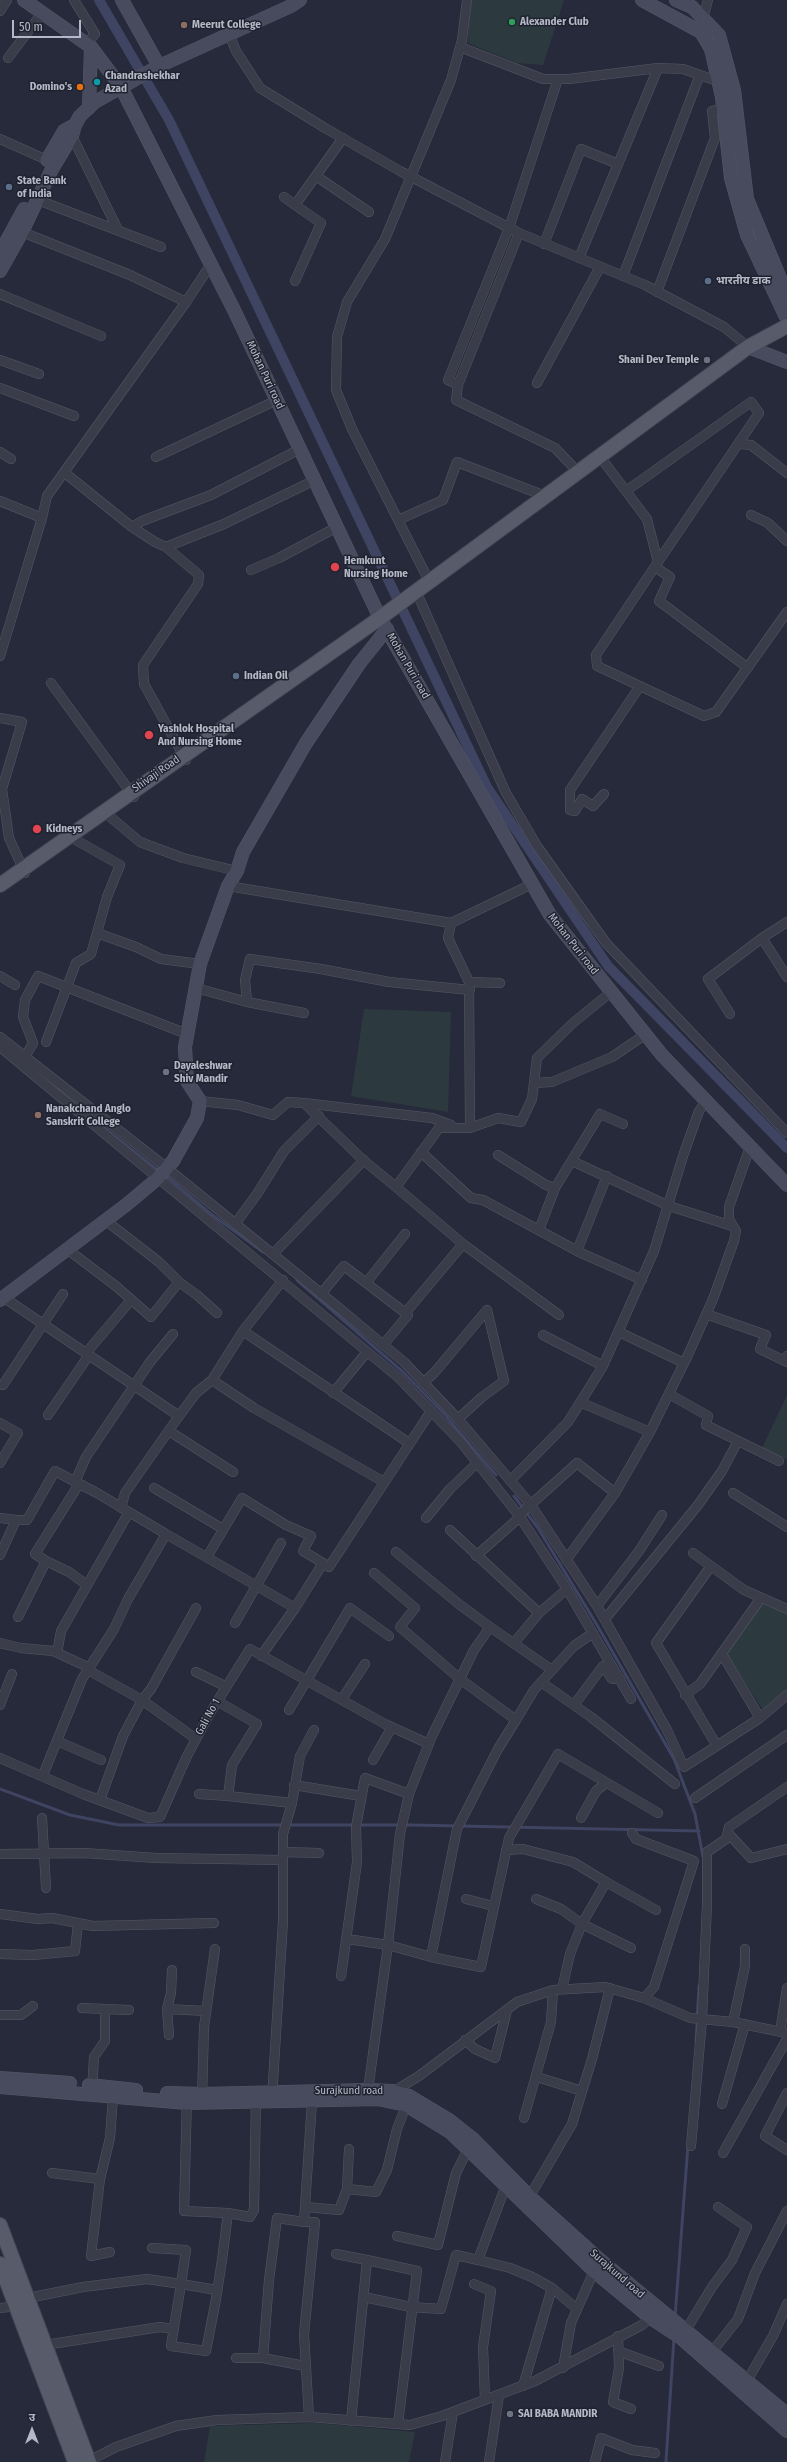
<!DOCTYPE html>
<html>
<head>
<meta charset="utf-8">
<style>
  body { margin:0 }
  #map { position:relative; width:787px; height:2462px; overflow:hidden; background:#262a3a; font-family:"Fira Sans Condensed","Noto Sans Devanagari",sans-serif }
  canvas { display:block }
  .north { position:absolute; left:12px; top:2410px; width:40px; height:40px; -webkit-text-stroke:3px #1f222f; paint-order:stroke; rotate:0deg; font-size:11px; font-weight:700; line-height:16px; text-align:center; color:#b5b8c6 }
  .north::after { content:''; display:block; margin:auto; width:14px; height:18px; background:#b5b8c6; clip-path:polygon(50% 0,100% 100%,50% 72%,0 100%) }
  .scale { position:absolute; left:12px; top:20px; width:69px; height:18px; box-sizing:border-box; border:2px solid #b5b8c6; border-top:0; padding-left:5px; font-size:12px; line-height:14px; white-space:nowrap; color:#b5b8c6; -webkit-text-stroke:3px #1f222f; paint-order:stroke }
</style>
</head>
<body>
<div id="map">
<canvas width="787" height="2462"></canvas>
<div class="north">उ</div>
<div class="scale">50 m</div>
</div>
<script>
const context = document.querySelector('canvas').getContext('2d');
context.lineJoin = 'round';
function fillPath(path, color) { context.fillStyle = color; context.fill(path, 'evenodd'); }
const toPath = rows => new Path2D(rows.map(r => 'M' + r).join(''));
function trace(path, color, width, dash) { context.strokeStyle = color; context.lineWidth = width; context.lineCap = dash ? 'butt' : 'round'; context.setLineDash(dash || []); context.stroke(path); }
function label(font, color, halo, rows, align = 'center') {
  context.font = font + ' "Fira Sans Condensed","Noto Sans Devanagari",sans-serif'; context.lineWidth = 3; context.setLineDash([]); context.textBaseline = 'middle'; context.strokeStyle = halo; context.fillStyle = color; for (const [text, x, y, turn = 0] of rows) {
    context.save(); context.translate(x, y); context.rotate((+turn || 0) * Math.PI / 180); context.textAlign = isNaN(turn) ? turn : align; if (halo) context.strokeText(text, 0, 0); context.fillText(text, 0, 0); context.restore();
  }
}
const green = toPath([
  [469,0,564,0,543,65,517,63,468,43],
  [364,1009,451,1012,448,1112,351,1096],
  [787,1395,787,1460,762,1448],
  [763,1600,787,1611,787,1690,763,1710,726,1653],
  [316,2423,415,2432,409,2462,204,2462,210,2426]
]);
const stream = toPath([
  [93,1119,159,1171],
  [165,1175,211,1214,263,1252],
  [297,1280,403,1372,446,1416,496,1475],
  [514,1496,538,1528,597,1625,674,1759,695,1814,703,1857],
  [0,1789,70,1815,119,1825,411,1825,699,1831],
  [696,2042,699,1986],
  [675,2317,688,2145],
  [666,2462,674,2337]
]);
const canal = toPath([
  [99,0,169,120,487,787,608,966,787,1148]
]);
const street = toPath([
  [74,0,95,34,86,44],
  [0,11,7,0],
  [702,22,708,0],
  [229,34,236,51,260,88,325,128,400,171,519,233,645,285,724,327,748,347],
  [460,47,543,79,569,79,658,68,683,69,720,82],
  [8,58,42,13],
  [72,136,118,230],
  [0,139,47,160],
  [316,176,369,212],
  [284,197,295,205,343,138],
  [38,200,161,247],
  [22,232,130,275,186,302],
  [519,233,458,385,448,380,509,228,558,79],
  [544,244,581,149,618,164],
  [579,258,658,68],
  [623,276,699,77],
  [295,281,321,223,295,205],
  [657,292,715,138,712,111,723,108],
  [0,294,101,336],
  [0,360,39,374],
  [537,383,600,267],
  [458,385,456,400,555,448,578,472],
  [0,388,74,416],
  [740,444,751,445,787,473],
  [0,452,11,459],
  [156,457,277,400],
  [604,462,647,519,658,562,596,655,597,666,704,716,716,712,787,612],
  [65,473,132,527,155,542,166,547,224,524,315,480],
  [626,491,751,402,759,413,658,562],
  [0,501,42,518,0,656],
  [751,515,768,523,787,541],
  [42,518,47,496,186,302,211,264],
  [398,520,443,500,457,462,545,496],
  [132,527,142,521,211,495,300,449],
  [166,547,199,575,198,584,143,665,144,684,186,760],
  [655,567,670,577,659,601,748,668],
  [251,570,279,558,337,527],
  [429,581,352,429,336,390,337,337,347,302,385,239,451,80,462,40,467,0],
  [416,591,506,793,537,846,606,943,787,1133],
  [51,683,134,797],
  [0,718,22,722,2,789,9,838,25,873],
  [604,794,593,806,582,799,575,811,570,810,570,790,640,686],
  [108,815,140,842,183,858,237,871],
  [228,886,451,923,532,884],
  [787,922,762,938,787,977],
  [97,933,136,947,161,959,200,964],
  [0,976,15,985],
  [469,982,500,983],
  [196,988,247,1002,245,980,250,959,321,969,389,982,470,990],
  [247,1002,304,1013],
  [730,1014,708,979,762,938],
  [0,1037,167,1168,334,1304,404,1362,458,1419,531,1505,597,1606,667,1730,684,1767,760,1718,787,1695],
  [46,1042,76,963,91,954,107,897,120,865,74,839,71,835],
  [0,1047,399,1378,460,1441,520,1517,567,1589,631,1699],
  [25,1057,33,1043,23,1017,25,1000,38,976,187,1034],
  [534,1083,552,1082,612,1057,646,1034],
  [200,1101,238,1105,273,1115,288,1102,304,1103,362,1159,396,1187,439,1128,470,1128,469,982,448,938,451,923],
  [304,1103,432,1118,451,1125],
  [466,1128,470,1128,498,1118,521,1122,532,1099,537,1058,573,1023,611,992],
  [421,1152,471,1198,483,1200,581,1253,642,1280],
  [498,1155,546,1185,555,1188],
  [572,1161,669,1206,732,1226],
  [396,1187,463,1244,559,1315],
  [105,1220,159,1262,179,1282,197,1295,217,1313],
  [235,1224,257,1194,284,1151,319,1116],
  [539,1230,555,1188,600,1114,623,1124],
  [67,1249,117,1287,151,1317,179,1282],
  [577,1251,607,1176],
  [273,1254,364,1160],
  [366,1283,405,1234],
  [321,1294,344,1266,408,1315,383,1345],
  [3,1297,179,1416],
  [706,1314,766,1335,760,1349,787,1362,787,1356],
  [408,1315,406,1312,463,1244],
  [243,1331,409,1443],
  [619,1332,684,1363],
  [543,1335,603,1366],
  [86,1353,131,1300],
  [212,1380,243,1331,283,1280],
  [423,1383,434,1373,487,1310],
  [3,1385,63,1294],
  [333,1393,367,1352],
  [669,1394,708,1416,706,1425,779,1461],
  [582,1403,650,1432],
  [48,1415,89,1355],
  [458,1419,482,1397,504,1381,487,1310],
  [0,1423,18,1433,0,1463],
  [169,1431,233,1472],
  [510,1481,568,1422,603,1366,654,1251,683,1156,699,1111,706,1101],
  [75,1482,86,1457,150,1362,173,1334],
  [154,1488,223,1529],
  [733,1493,787,1527],
  [121,1508,125,1493,179,1416,196,1393,212,1380,254,1408,384,1482],
  [518,1516,577,1463,615,1493],
  [0,1518,16,1520],
  [426,1518,450,1489,477,1463],
  [450,1530,539,1613],
  [166,1534,295,1608],
  [396,1552,460,1605,490,1627],
  [693,1553,744,1590,787,1609],
  [0,1555,16,1520,27,1520,55,1471,97,1493,166,1534,128,1599,114,1629,82,1679,43,1775],
  [476,1556,520,1517],
  [207,1557,242,1498,286,1525,311,1536,303,1551,323,1563,295,1608,261,1656],
  [566,1560,615,1493,650,1432,688,1355,713,1299,734,1241,736,1231,729,1219,729,1207,750,1147],
  [46,1561,35,1554,79,1484],
  [323,1563,329,1567,431,1411],
  [711,1566,656,1643,717,1746],
  [597,1606,639,1551,662,1515],
  [18,1617,46,1561,69,1572,87,1585],
  [605,1619,698,1505,722,1471,738,1441],
  [235,1623,281,1543],
  [0,1643,21,1648,53,1651,90,1668],
  [514,1643,539,1613,567,1589],
  [57,1653,61,1631,129,1512],
  [722,1654,760,1718],
  [88,1670,142,1700,196,1739],
  [196,1672,225,1686],
  [541,1682,591,1717,675,1784],
  [685,1695,700,1684,761,1598],
  [342,1699,365,1664],
  [0,1705,12,1674],
  [574,1705,603,1666,612,1679,620,1679],
  [289,1710,350,1608,389,1636],
  [516,1720,534,1690,574,1646,593,1633],
  [57,1741,101,1760],
  [0,1758,83,1794,148,1818,160,1817,187,1756,210,1713,250,1649,385,1724,429,1744],
  [373,1760,392,1727],
  [294,1785,361,1796],
  [199,1794,228,1796,232,1765,257,1724,217,1701],
  [228,1796,292,1803,283,1834,283,1921,272,2098],
  [695,1798,787,1735],
  [100,1800,123,1736,142,1700,151,1689,196,1608],
  [292,1803,300,1756,314,1730],
  [42,1818,46,1888],
  [581,1818,596,1791,606,1783],
  [632,1833,636,1839,694,1861,654,1987,644,1998],
  [728,1833,751,1858,787,1849],
  [506,1850,523,1849,573,1862,606,1882,582,1924,570,1954,562,1989],
  [283,1852,319,1853],
  [0,1854,84,1853,156,1858,283,1860],
  [606,1882,656,1910],
  [466,1899,493,1906],
  [536,1899,561,1909,582,1924,631,1948],
  [0,1914,38,1919,52,1918,93,1926,214,1923],
  [347,1939,388,1945,431,1957,457,1829,498,1749,516,1720,460,1679,400,1627,415,1608,374,1573],
  [0,1954,33,1955,75,1951,78,1923],
  [431,1957,481,1967,509,1838,558,1754,658,1813],
  [341,1976,357,1862,356,1827,365,1778,409,1794],
  [82,2008,105,2009,105,2041,94,2057,92,2091],
  [105,2009,129,2010],
  [167,2009,171,1993,172,1970],
  [0,2015,21,2015,33,2006],
  [733,2022,745,1966,745,1949],
  [780,2032,787,1988],
  [169,2035,167,2009,206,2011],
  [465,2040,475,2049,495,2058,507,2010],
  [537,2077,582,2091],
  [368,2090,388,1945,400,1834,409,1794,432,1736,474,1650,490,1627,552,1670],
  [391,2093,419,2076,517,2002,553,1990,605,1987,644,1998,690,2018,733,2022,787,2033],
  [787,2093,765,2136,787,2150],
  [187,2097,184,2211,228,2213],
  [202,2099,204,2027,215,1949],
  [722,2104,745,2024],
  [524,2118,551,2022,553,1990],
  [691,2146,702,2019,707,1904,707,1852,726,1839,729,1827,787,1787],
  [723,2153,787,2039],
  [52,2173,100,2179],
  [506,2185,478,2260,510,2268,532,2277,552,2288,577,2309],
  [347,2189,349,2149],
  [527,2201,572,2124,592,2059,610,1988],
  [306,2207,339,2210,347,2189,376,2192,387,2170,397,2129,408,2101],
  [304,2222,277,2218,269,2280,263,2358,305,2366],
  [397,2236,438,2245,456,2173,470,2145],
  [110,2252,91,2256,100,2179,110,2138,113,2097],
  [336,2254,367,2260,351,2421],
  [367,2260,417,2271,398,2424],
  [474,2284,491,2291,483,2347,485,2400],
  [217,2290,181,2284,171,2346,206,2351,216,2299,222,2260,228,2213,250,2217,254,2210,256,2096],
  [364,2297,411,2307,441,2309,456,2255,478,2260],
  [28,2298,83,2287,147,2279,181,2284,186,2250,152,2248],
  [0,2308,16,2306],
  [683,2335,712,2287,732,2260,747,2227,718,2207],
  [618,2336,619,2368,613,2402,631,2409],
  [45,2345,160,2327,173,2329],
  [618,2351,659,2366],
  [712,2352,738,2319,755,2273,787,2211],
  [236,2358,263,2358],
  [563,2368,571,2323,594,2271],
  [523,2386,552,2288],
  [744,2386,773,2336,787,2304],
  [309,2417,304,2334,315,2222,304,2222,312,2101],
  [87,2462,116,2447,176,2426,217,2420,309,2417,410,2425,442,2416,535,2381,642,2325,655,2314],
  [445,2462,453,2412],
  [489,2462,499,2395],
  [595,2462,601,2438,632,2450,655,2453]
]);
const secondary = toPath([
  [24,0,91,47,121,87,234,310,380,618,550,915,662,1055,787,1185],
  [122,0,159,66],
  [642,0,701,32,711,49,722,97,731,178,747,235,787,319],
  [676,0,692,7,719,35,734,90,747,199,787,295],
  [89,108,91,47],
  [47,160,64,131,75,125],
  [0,253,24,209],
  [0,271,22,232,51,171,72,136,75,125,80,116,95,102,159,66,291,6,300,0],
  [748,347,787,362],
  [0,1300,126,1205,157,1179,173,1161,197,1118,200,1101,187,1081,185,1047,200,964,228,886,237,871,243,852,306,743,359,664,387,629],
  [0,2078,70,2083],
  [89,2085,136,2090],
  [0,2087,187,2103,378,2099,406,2105,450,2132,594,2271,652,2319,681,2338,787,2431],
  [167,2093,203,2094,368,2090,392,2091,409,2096,449,2120,473,2139,530,2197,600,2260,787,2414]
]);
const primary = toPath([
  [0,885,380,618,748,347,787,326],
  [0,2225,89,2462],
  [0,2264,75,2462]
]);
const markers = [
  [512,22,4,"#2e9e5b"],
  [184,25,4,"#8d6e63"],
  [97,82,4,"#0f9aa8"],
  [80,87,4,"#e8710a"],
  [9,187,4,"#5c6f8a"],
  [708,281,4,"#5c6f8a"],
  [707,360,4,"#6b7280"],
  [335,567,5,"#e0444e"],
  [236,676,4,"#5c6f8a"],
  [149,735,5,"#e0444e"],
  [37,829,5,"#e0444e"],
  [166,1072,4,"#6b7280"],
  [38,1115,4,"#8d6e63"],
  [510,2414,4,"#6b7280"]
];
const poiNames = [
  ["Alexander Club",520,22],
  ["Meerut College",192,25],
  ["Chandrashekhar",105,76],
  ["Azad",105,89],
  ["Domino's",72,87,"right"],
  ["State Bank",17,181],
  ["of India",17,194],
  ["भारतीय डाक",716,281],
  ["Shani Dev Temple",699,360,"right"],
  ["Hemkunt",344,561],
  ["Nursing Home",344,574],
  ["Indian Oil",244,676],
  ["Yashlok Hospital",158,729],
  ["And Nursing Home",158,742],
  ["Kidneys",46,829],
  ["Dayaleshwar",174,1066],
  ["Shiv Mandir",174,1079],
  ["Nanakchand Anglo",46,1109],
  ["Sanskrit College",46,1122],
  ["SAI BABA MANDIR",518,2414]
];
const streetNames = [
  ["Mohan Puri road",265,375,65],
  ["Mohan Puri road",408,666,60],
  ["Shivaji Road",156,774,-35],
  ["Mohan Puri road",573,944,52],
  ["Gali No 1",208,1717,-61],
  ["Surajkund road",349,2091],
  ["Surajkund road",617,2274,41]
];
fillPath(green, '#2c3a3f');
trace(stream, '#3e4461', 3);
trace(canal, '#3e4461', 10);
trace(street, '#555865', 10);
trace(secondary, '#555865', 14);
trace(primary, '#434653', 16);
trace(street, '#3a3c4a', 9);
trace(secondary, '#484b5d', 13);
trace(primary, '#585b6a', 14);
for (const [x, y, r, color] of markers) { const dot = new Path2D(); dot.arc(x, y, r, 0, 2 * Math.PI); context.fillStyle = color; context.fill(dot); trace(dot, '#1f222f', 1.5); }
label('bold 11px', '#b5b8c6', '#1f222f', poiNames, 'left');
label('11px', '#b5b8c6', '#1f222f', streetNames);
</script>
</body>
</html>
